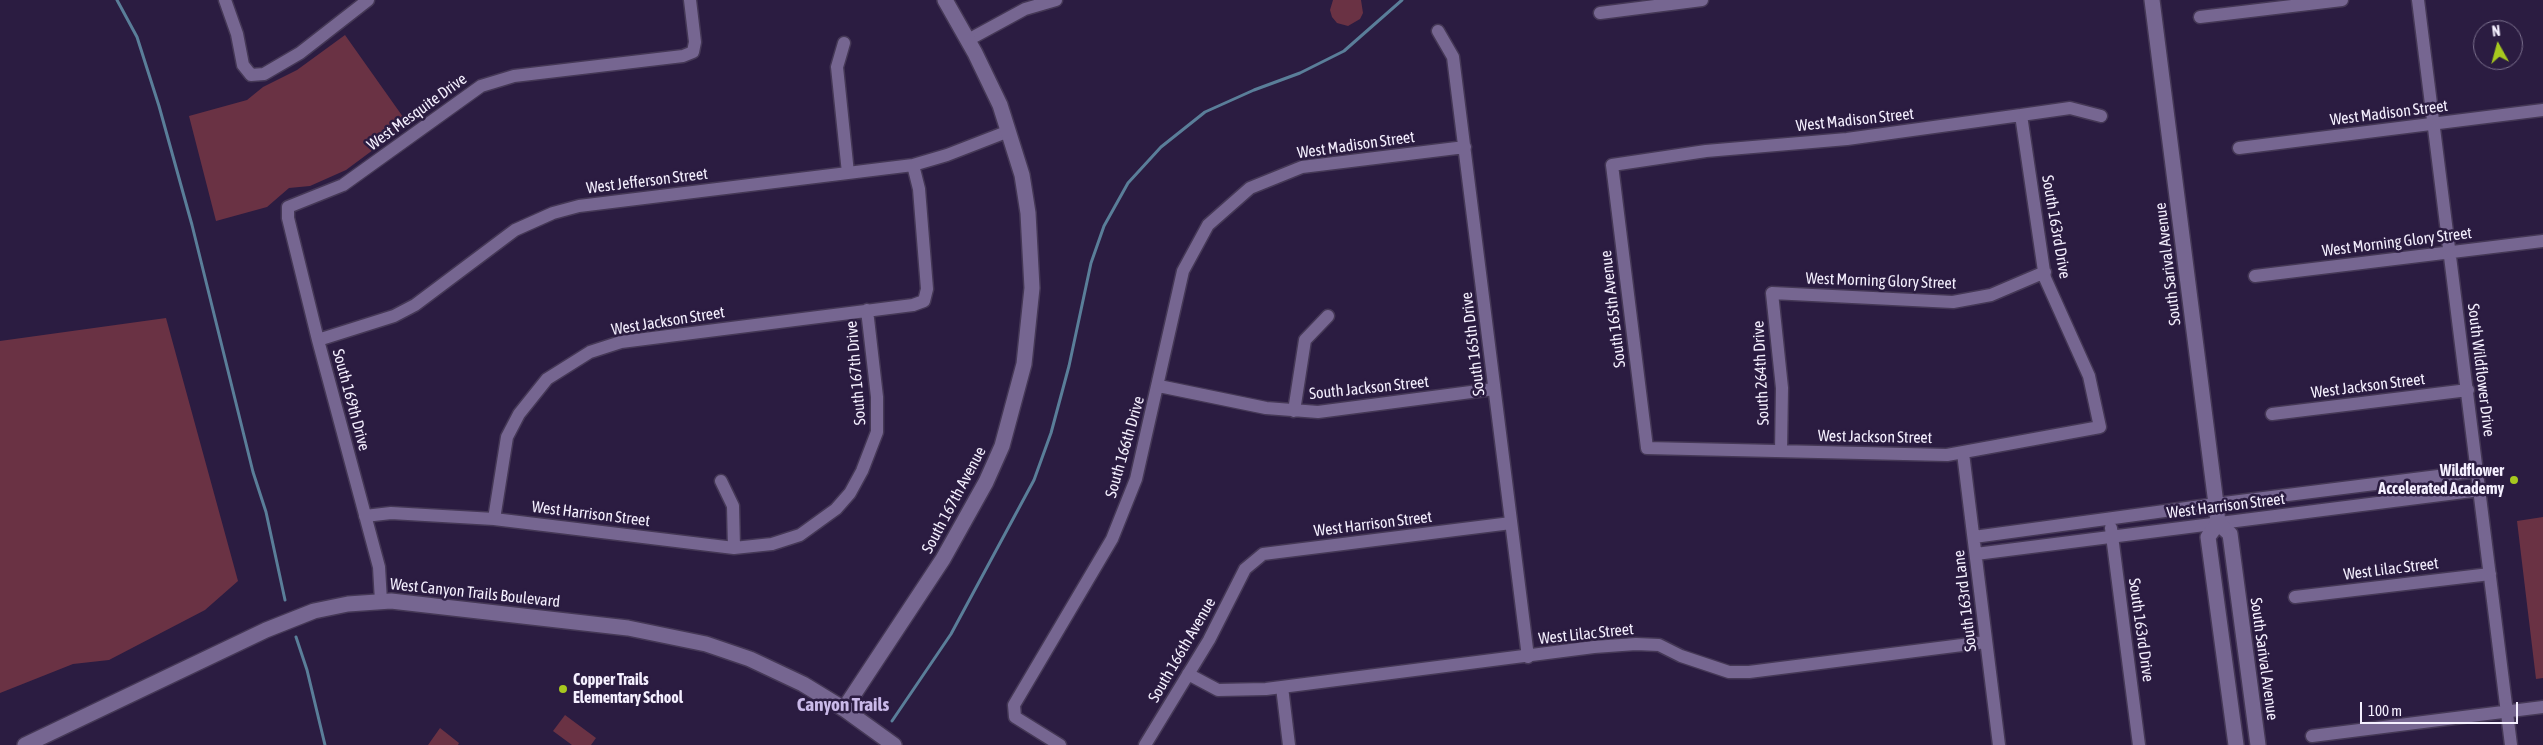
<!DOCTYPE html>
<html>
<head>
<meta charset="utf-8">
<style>
  body { margin:0 }
  #map { position:relative; width:2543px; height:745px; overflow:hidden; background:#2b1c41; font-family:"Asap Condensed",sans-serif }
  canvas { display:block }
  .north { position:absolute; left:2473px; top:20px; width:50px; height:50px; box-sizing:border-box; background:#2b1c41; border:1px solid #7b708d; border-radius:50%; rotate:353deg; font-size:14px; font-weight:700; line-height:20px; text-align:center; color:#f4effe }
  .north::after { content:''; display:block; margin:auto; width:18px; height:22px; background:#a7c81f; clip-path:polygon(50% 0,100% 100%,50% 72%,0 100%) }
  .scale { position:absolute; left:2360px; top:702px; width:158px; height:22px; box-sizing:border-box; border:2px solid #f4effe; border-top:0; padding-left:6px; font-size:15px; line-height:18px; white-space:nowrap; color:#f4effe; -webkit-text-stroke:4px #2b1c41; paint-order:stroke }
</style>
</head>
<body>
<div id="map">
<canvas width="2543" height="745"></canvas>
<div class="north">N</div>
<div class="scale">100 m</div>
</div>
<script>
const context = document.querySelector('canvas').getContext('2d');
context.lineJoin = 'round';
function fillPath(path, color) { context.fillStyle = color; context.fill(path, 'evenodd'); }
const toPath = rows => new Path2D(rows.map(r => 'M' + r).join(''));
function trace(path, color, width, dash) { context.strokeStyle = color; context.lineWidth = width; context.lineCap = dash ? 'butt' : 'round'; context.setLineDash(dash || []); context.stroke(path); }
function label(font, color, halo, rows, align = 'center') {
  context.font = font + ' "Asap Condensed",sans-serif'; context.lineWidth = 5; context.setLineDash([]); context.textBaseline = 'middle'; context.strokeStyle = halo; context.fillStyle = color; for (const [text, x, y, turn = 0] of rows) {
    context.save(); context.translate(x, y); context.rotate((+turn || 0) * Math.PI / 180); context.textAlign = isNaN(turn) ? turn : align; if (halo) context.strokeText(text, 0, 0); context.fillText(text, 0, 0); context.restore();
  }
}
const green = toPath([
  [1333,0,1361,0,1363,13,1360,19,1348,26,1337,23,1332,17,1330,10],
  [345,35,408,124,346,170,310,186,289,188,267,207,216,221,189,116,247,100,263,87,297,70],
  [166,318,238,581,205,610,109,660,73,664,0,693,0,341],
  [2543,517,2543,678,2536,679,2517,521],
  [565,715,596,738,591,745,572,745,553,731],
  [440,728,459,743,458,745,428,745]
]);
const stream = toPath([
  [117,0,137,37,159,106,192,225,253,472,266,512,285,600],
  [296,637,307,670,325,745],
  [892,721,951,634,1034,480,1051,433,1069,366,1091,263,1104,226,1128,183,1161,147,1205,112,1254,90,1300,73,1344,51,1402,0]
]);
const street = toPath([
  [225,0,237,34,243,65,251,75,264,74,300,53,368,0],
  [2418,0,2511,745],
  [1600,13,1702,0],
  [2200,17,2342,0],
  [1438,31,1453,57,1528,657],
  [968,40,1025,9,1056,0],
  [844,43,837,67,848,173],
  [2021,115,2045,278,2089,376,2100,427,1947,455,1647,448,1612,165,1706,151,1847,139,2021,115,2070,108,2101,116],
  [2239,148,2543,110],
  [2255,276,2543,241],
  [318,340,394,316,415,305,515,230,553,213,579,206,913,165,947,155,1009,131],
  [1159,386,1266,408,1318,412,1494,389],
  [1294,411,1305,340,1328,316],
  [2272,414,2468,390],
  [1781,451,1782,388,1772,293,1953,302,1991,295,2045,272],
  [1963,453,1999,745],
  [721,481,733,506,734,548],
  [365,516,391,513,494,519,734,548,772,544,800,535,836,509,850,493,862,471,877,432,877,397,867,310],
  [494,519,507,437,519,414,547,379,590,352,621,342,913,305,924,301,927,289,919,189,913,165],
  [2111,528,2139,745],
  [1974,537,2216,504,2478,471],
  [1976,554,2480,490],
  [2295,597,2490,574],
  [381,601,379,567,318,340,288,218,288,207,343,185,481,86,514,76,683,56,693,52,695,42,690,0],
  [1188,674,1218,690,1266,689,1594,647,1636,644,1659,645,1681,656,1729,672,1749,672,1986,642],
  [1282,687,1289,745],
  [2312,736,2543,707],
  [1060,745,1015,717,1014,705,1112,539,1136,479,1183,271,1208,225,1250,188,1302,167,1465,147],
  [1145,745,1209,640,1245,569,1263,554,1511,523]
]);
const secondary = toPath([
  [2152,0,2216,504,2218,523,2208,537,2236,745],
  [2218,523,2230,534,2258,745],
  [844,709,943,559,986,482,1002,446,1024,364,1032,288,1028,213,1022,175,1000,105,975,53,945,0],
  [25,745,266,630,314,611,348,604,391,601,628,628,706,644,750,659,803,684,844,709,894,745]
]);
const markers = [
  [2514,480,5,"#a7c81f"],
  [563,689,5,"#a7c81f"]
];
const streetNames = [
  ["West Mesquite Drive",417,112,-36],
  ["West Madison Street",2389,113,-7],
  ["West Madison Street",1855,120,-6],
  ["West Madison Street",1356,145,-8],
  ["West Jefferson Street",647,181,-7],
  ["South 163rd Drive",2056,227,80],
  ["West Morning Glory Street",2397,242,-7],
  ["South Sarival Avenue",2168,264,-97],
  ["West Morning Glory Street",1881,281,2],
  ["South 165th Avenue",1613,309,-97],
  ["West Jackson Street",668,321,-9],
  ["South 165th Drive",1473,344,-97],
  ["South Wildflower Drive",2481,370,83],
  ["South 167th Drive",856,373,-95],
  ["South 264th Drive",1761,373,-93],
  ["West Jackson Street",2368,386,-7],
  ["South Jackson Street",1369,388,-6],
  ["South 169th Drive",351,400,75],
  ["West Jackson Street",1875,437,1],
  ["South 166th Drive",1125,447,-74],
  ["South 167th Avenue",954,500,-62],
  ["West Harrison Street",2226,506,-7],
  ["West Harrison Street",591,514,7],
  ["West Harrison Street",1373,524,-7],
  ["West Lilac Street",2391,569,-7],
  ["West Canyon Trails Boulevard",475,593,6],
  ["South 163rd Lane",1965,601,-97],
  ["South 163rd Drive",2141,630,82],
  ["West Lilac Street",1586,634,-6],
  ["South 166th Avenue",1182,650,-60],
  ["South Sarival Avenue",2264,659,82]
];
const poiNames = [
  ["Wildflower",2504,471],
  ["Accelerated Academy",2504,489],
  ["Copper Trails",573,680,"left"],
  ["Elementary School",573,698,"left"]
];
const quarterNames = [
  ["Canyon Trails",843,705]
];
fillPath(green, '#6a3244');
trace(stream, '#5a7e99', 3);
trace(street, '#453856', 15);
trace(secondary, '#453856', 18);
trace(street, '#766691', 12);
trace(secondary, '#766691', 15);
for (const [x, y, r, color] of markers) { const dot = new Path2D(); dot.arc(x, y, r, 0, 2 * Math.PI); context.fillStyle = color; context.fill(dot); trace(dot, '#2b1c41', 2); }
label('16px', '#f4effe', '#2b1c41', streetNames);
label('bold 16px', '#f4effe', '#2b1c41', poiNames, 'right');
label('bold 19px', '#cab9e9', '#2b1c41', quarterNames);
</script>
</body>
</html>
